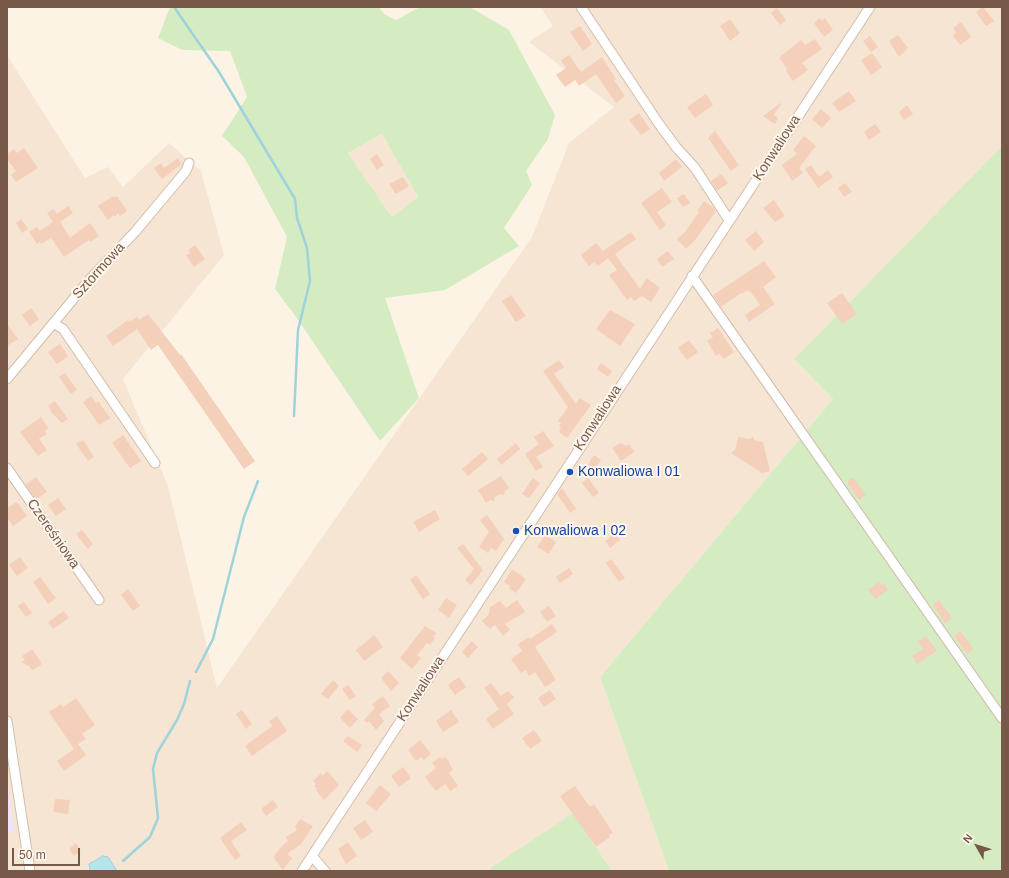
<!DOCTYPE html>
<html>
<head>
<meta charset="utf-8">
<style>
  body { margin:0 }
  #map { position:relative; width:1009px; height:878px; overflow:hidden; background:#fdf3e5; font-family:Helvetica,sans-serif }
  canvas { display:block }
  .frame { position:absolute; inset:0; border:8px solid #785849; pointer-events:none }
  .north { position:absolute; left:957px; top:826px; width:40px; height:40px; -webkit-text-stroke:3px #fff7ed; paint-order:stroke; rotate:309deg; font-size:11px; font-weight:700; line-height:16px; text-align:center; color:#785849 }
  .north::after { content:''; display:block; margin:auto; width:14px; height:18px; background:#785849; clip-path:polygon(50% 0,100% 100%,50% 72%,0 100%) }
  .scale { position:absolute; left:12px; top:848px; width:68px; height:18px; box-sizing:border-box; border:2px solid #785849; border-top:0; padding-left:5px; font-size:12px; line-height:14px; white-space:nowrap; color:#785849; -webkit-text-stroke:3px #fff7ed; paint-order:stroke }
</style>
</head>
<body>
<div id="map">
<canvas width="1009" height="878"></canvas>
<div class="frame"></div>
<div class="north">N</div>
<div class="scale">50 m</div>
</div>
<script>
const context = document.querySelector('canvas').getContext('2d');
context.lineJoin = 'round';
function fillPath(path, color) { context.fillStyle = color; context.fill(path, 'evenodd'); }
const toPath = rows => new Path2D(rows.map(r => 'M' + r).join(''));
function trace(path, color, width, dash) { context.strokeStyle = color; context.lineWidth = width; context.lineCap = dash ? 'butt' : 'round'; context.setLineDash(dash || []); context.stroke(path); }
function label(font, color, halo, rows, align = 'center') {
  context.font = font + ' Helvetica,sans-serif'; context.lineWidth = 4; context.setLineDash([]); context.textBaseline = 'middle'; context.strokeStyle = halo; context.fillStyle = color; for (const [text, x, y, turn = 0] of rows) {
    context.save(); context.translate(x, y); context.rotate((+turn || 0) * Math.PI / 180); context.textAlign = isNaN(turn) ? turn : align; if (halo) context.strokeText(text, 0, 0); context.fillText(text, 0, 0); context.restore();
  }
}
const residential = toPath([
  [540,7,1002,7,1002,146,794,359,833,399,600,677,669,871,612,871,573,813,490,868,491,871,7,871,7,55,85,178,108,167,123,187,169,143,201,171,224,255,123,379,168,486,217,688,532,237,569,143,614,107,529,42,553,26],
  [382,134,418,197,392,217,348,153]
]);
const education = toPath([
  [7,783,14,831,7,833]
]);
const green = toPath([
  [170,7,379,7,384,14,396,20,420,7,470,7,509,30,555,115,548,139,526,171,532,185,504,228,519,246,445,290,385,298,419,398,380,441,296,317,275,289,287,237,244,157,222,136,247,97,230,51,182,50,158,38],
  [382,134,418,197,392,217,348,153],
  [1002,146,1002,871,669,871,600,677,833,399,794,359],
  [573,813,612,871,491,871,490,868]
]);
const water = toPath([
  [103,856,108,857,117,871,90,871,89,864,103,856]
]);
const stream = toPath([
  [174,7,219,72,295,199,297,218,307,248,310,281,298,330,294,416],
  [196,672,213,639,244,517,258,481],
  [123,861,150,837,158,818,153,769,157,753,177,720,184,704,190,681]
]);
const building = toPath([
  [983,7,994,21,986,26,976,12],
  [777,8,786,20,780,25,771,13],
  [820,18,822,21,825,18,833,30,824,37,814,23],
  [730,19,740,33,730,41,720,26],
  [961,22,971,37,960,45,953,36,956,32,953,28],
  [580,26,592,44,583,51,570,32],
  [898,35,908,48,899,57,889,41],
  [870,36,878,47,871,52,863,41],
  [815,39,822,49,802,63,808,70,793,81,786,71,787,68,780,59,781,56,801,40,805,45],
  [872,53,882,67,871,75,861,60],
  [569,55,581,72,602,57,616,79,614,80,625,96,616,103,596,74,579,86,575,80,565,87,556,75,566,68,561,60],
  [849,91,856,101,839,112,832,103],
  [706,94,713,105,695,118,687,107],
  [782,102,774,115,778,118,775,124,763,116],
  [907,105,913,114,904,120,899,112],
  [821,109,831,118,822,128,812,119],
  [639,113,650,129,641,135,629,120],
  [875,124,881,132,869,140,864,132],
  [715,131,739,165,731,171,708,138],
  [804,136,816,146,799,168,803,173,792,181,782,165,797,154,793,150],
  [24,148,38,168,16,182,11,175,16,171,7,159,7,154,14,149,17,153],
  [377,154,384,165,377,170,370,159],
  [178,158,182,164,162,179,154,168,161,163,164,168],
  [676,159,682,167,664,181,659,173],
  [811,165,819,177,828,170,833,177,818,188,805,169],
  [721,174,728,183,717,191,711,181],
  [403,177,409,186,396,194,389,184],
  [845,183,852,192,844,197,838,188],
  [662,188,672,202,657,212,666,225,660,230,641,203],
  [684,194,690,203,683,207,677,198],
  [113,196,114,198,117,196,127,211,120,216,118,213,115,217,113,215,108,220,98,206],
  [774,200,785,216,775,222,763,208],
  [704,201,713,207,716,211,695,240,686,249,677,239,685,232,699,212,697,211],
  [68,206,73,213,60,222,70,238,90,223,99,236,90,242,89,240,64,257,51,238,41,244,40,242,37,244,29,232,37,227,40,231,53,222,47,213,53,209,57,214],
  [21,219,28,229,22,233,16,223],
  [756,231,764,242,754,251,745,240],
  [631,232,636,239,615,254,640,289,647,278,660,288,651,302,642,296,634,301,631,297,627,300,609,275,617,270,608,258,598,266,594,262,589,266,581,255,596,243,603,251],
  [195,245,205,259,194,267,186,255,190,253,188,250],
  [668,251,674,259,662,267,657,259],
  [764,261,776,277,763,287,775,304,749,322,745,315,760,305,750,291,749,292,747,290,742,294,741,293,721,307,713,295],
  [842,293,857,314,842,324,827,303],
  [511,295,526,316,516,322,502,301],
  [31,308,39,319,30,326,22,315],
  [610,310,635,324,620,346,596,329],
  [148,314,180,355,181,354,255,461,244,469,158,345,151,350,137,329,113,346,106,336,128,320,129,322,137,317,139,320],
  [7,324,18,339,7,346],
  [718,328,734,352,724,359,719,353,716,356,707,341,713,337,710,333],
  [689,340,698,352,687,360,678,348],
  [60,344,68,356,57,364,48,352],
  [559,360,564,367,554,374,576,404,580,398,591,405,567,438,559,432,561,428,559,426,561,423,558,421,568,407,543,371],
  [601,363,612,371,608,377,597,369],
  [65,373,77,390,71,394,59,377],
  [91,396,96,403,98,401,110,418,99,425,83,402],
  [55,401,68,419,62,423,50,411,51,410,48,406],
  [41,417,48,428,45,431,47,434,39,439,47,450,38,456,20,432],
  [543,431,554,446,536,457,543,467,536,471,525,454,539,444,534,437],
  [123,435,141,461,130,468,112,443],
  [753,436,754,440,763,442,770,471,762,473,731,453,735,450,738,437,750,439],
  [83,440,94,457,88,461,76,444],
  [516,443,520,449,501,465,497,459],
  [621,443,626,446,629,444,634,452,621,461,612,448],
  [482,452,488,459,468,476,462,469],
  [594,455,601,460,593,472,586,468],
  [501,476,509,488,505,491,504,495,500,494,495,497,494,501,490,500,486,503,478,490],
  [36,477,47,492,36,499,26,485],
  [853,477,866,495,859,500,847,482],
  [533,478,540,483,529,498,522,494],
  [588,478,599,493,593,497,582,483],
  [562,488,576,509,570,513,557,494],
  [58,498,66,509,56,516,48,505],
  [17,502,27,516,13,526,7,517,7,508],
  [435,510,440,519,419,532,413,522],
  [487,515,504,539,496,551,491,548,488,553,479,547,489,532,480,520],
  [82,530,93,544,88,549,76,534],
  [615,533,620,540,610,548,605,541],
  [545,535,556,542,549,554,537,547],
  [463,544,483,570,471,585,465,580,474,569,457,548],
  [20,557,28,568,17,576,9,565],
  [611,559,625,578,619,582,606,563],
  [569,568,573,574,560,583,556,577],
  [512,569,526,579,516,593,509,588,510,586,504,582],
  [416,575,430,594,423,599,410,580],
  [40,577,56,598,48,604,33,582],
  [879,582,881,585,884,583,888,590,875,599,868,590],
  [128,589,140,606,133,611,121,595],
  [446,598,457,605,449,618,438,610],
  [517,600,525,612,505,624,510,630,503,636,495,625,490,629,482,621,489,614,490,607,493,605,500,601,506,608],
  [939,600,952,618,945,623,933,605],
  [24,602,32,613,26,617,18,606],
  [549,606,556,616,547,622,540,612],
  [64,611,69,618,53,629,48,622],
  [552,624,557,632,535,647,556,680,545,687,535,672,529,676,526,670,521,673,511,659,522,651,518,644,529,637,530,639],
  [425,626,436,633,433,637,435,638,430,645,427,643,417,655,421,658,412,669,400,658],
  [961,631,973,649,967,654,954,636],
  [374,635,383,647,364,661,356,650],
  [926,636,937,651,917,664,912,656,923,649,918,642],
  [472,641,478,647,468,658,462,652],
  [32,649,41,662,41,665,32,670,29,666,21,662,25,660,22,656],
  [388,671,399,683,391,691,381,678],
  [459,677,466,687,455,695,448,685],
  [333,680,339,686,328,699,321,694],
  [491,683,501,696,508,691,514,697,507,704,514,714,493,729,486,719,499,709,484,688],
  [348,685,356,696,350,700,342,689],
  [550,690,556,699,544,707,538,698],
  [383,696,390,706,379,714,384,721,376,730,369,721,367,723,364,720,375,708,372,704],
  [76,698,95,725,82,734,86,739,78,744,86,755,64,771,57,761,74,749,49,712,61,704,63,707],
  [348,709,358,719,350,728,340,718],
  [242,710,252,724,246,729,236,714],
  [451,710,459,722,443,732,436,721],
  [277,716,287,731,252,756,245,746,272,726,269,721],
  [534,730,542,741,530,749,522,738],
  [348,736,362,745,357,752,343,741],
  [420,740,431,754,424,760,421,757,416,761,408,750],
  [440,757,442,759,446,757,453,770,449,773,458,786,450,791,445,784,436,791,425,777,436,768,432,763],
  [403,767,411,778,399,787,391,776],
  [327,771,339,785,324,800,316,790,317,789,314,786,316,784,313,781,321,773,323,776],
  [380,785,391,794,376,811,366,803],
  [575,786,590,807,594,804,613,833,609,835,610,837,596,847,560,796],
  [55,799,70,800,68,814,53,812],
  [273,800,278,807,266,816,261,809],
  [300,819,313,826,301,844,287,854,292,858,283,870,274,858,275,854,288,840,286,837,297,830,295,827],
  [365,820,373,832,361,840,353,828],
  [241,822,247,830,231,841,241,856,235,860,220,838],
  [348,842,357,856,346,864,338,849],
  [76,843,81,851,74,856,69,849]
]);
const minor = toPath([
  [581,7,659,124,676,147,695,168,729,220],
  [692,276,1002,718],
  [53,323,63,329,155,463],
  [7,379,90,279,135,232,176,183,186,171,189,163],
  [7,468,99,600],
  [7,721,30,871],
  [312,856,325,871],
  [302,871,870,7]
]);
const markers = [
  [570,472,4,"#1a4fb4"],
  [516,531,4,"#1a4fb4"]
];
const streetNames = [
  ["Konwaliowa",777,148,-57],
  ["Sztormowa",99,271,-48],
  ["Konwaliowa",598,418,-57],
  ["Czereśniowa",53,534,55],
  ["Konwaliowa",421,689,-57]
];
const transitNames = [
  ["Konwaliowa I 01",578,472],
  ["Konwaliowa I 02",524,531]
];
fillPath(residential, '#f6e5d3');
fillPath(education, '#f0e2fa');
fillPath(green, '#d5ecc3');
fillPath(water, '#b8e3e8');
trace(water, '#9ed3db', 1);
trace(stream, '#9ed3db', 2.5);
fillPath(building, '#f4d0bb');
trace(minor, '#d2bdad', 11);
trace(minor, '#fff', 9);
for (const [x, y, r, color] of markers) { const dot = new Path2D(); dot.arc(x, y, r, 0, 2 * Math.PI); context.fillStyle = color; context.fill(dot); trace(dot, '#fff7ed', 1.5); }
label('14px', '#785849', '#fff7ed', streetNames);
label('14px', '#164399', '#fff7ed', transitNames, 'left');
</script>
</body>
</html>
